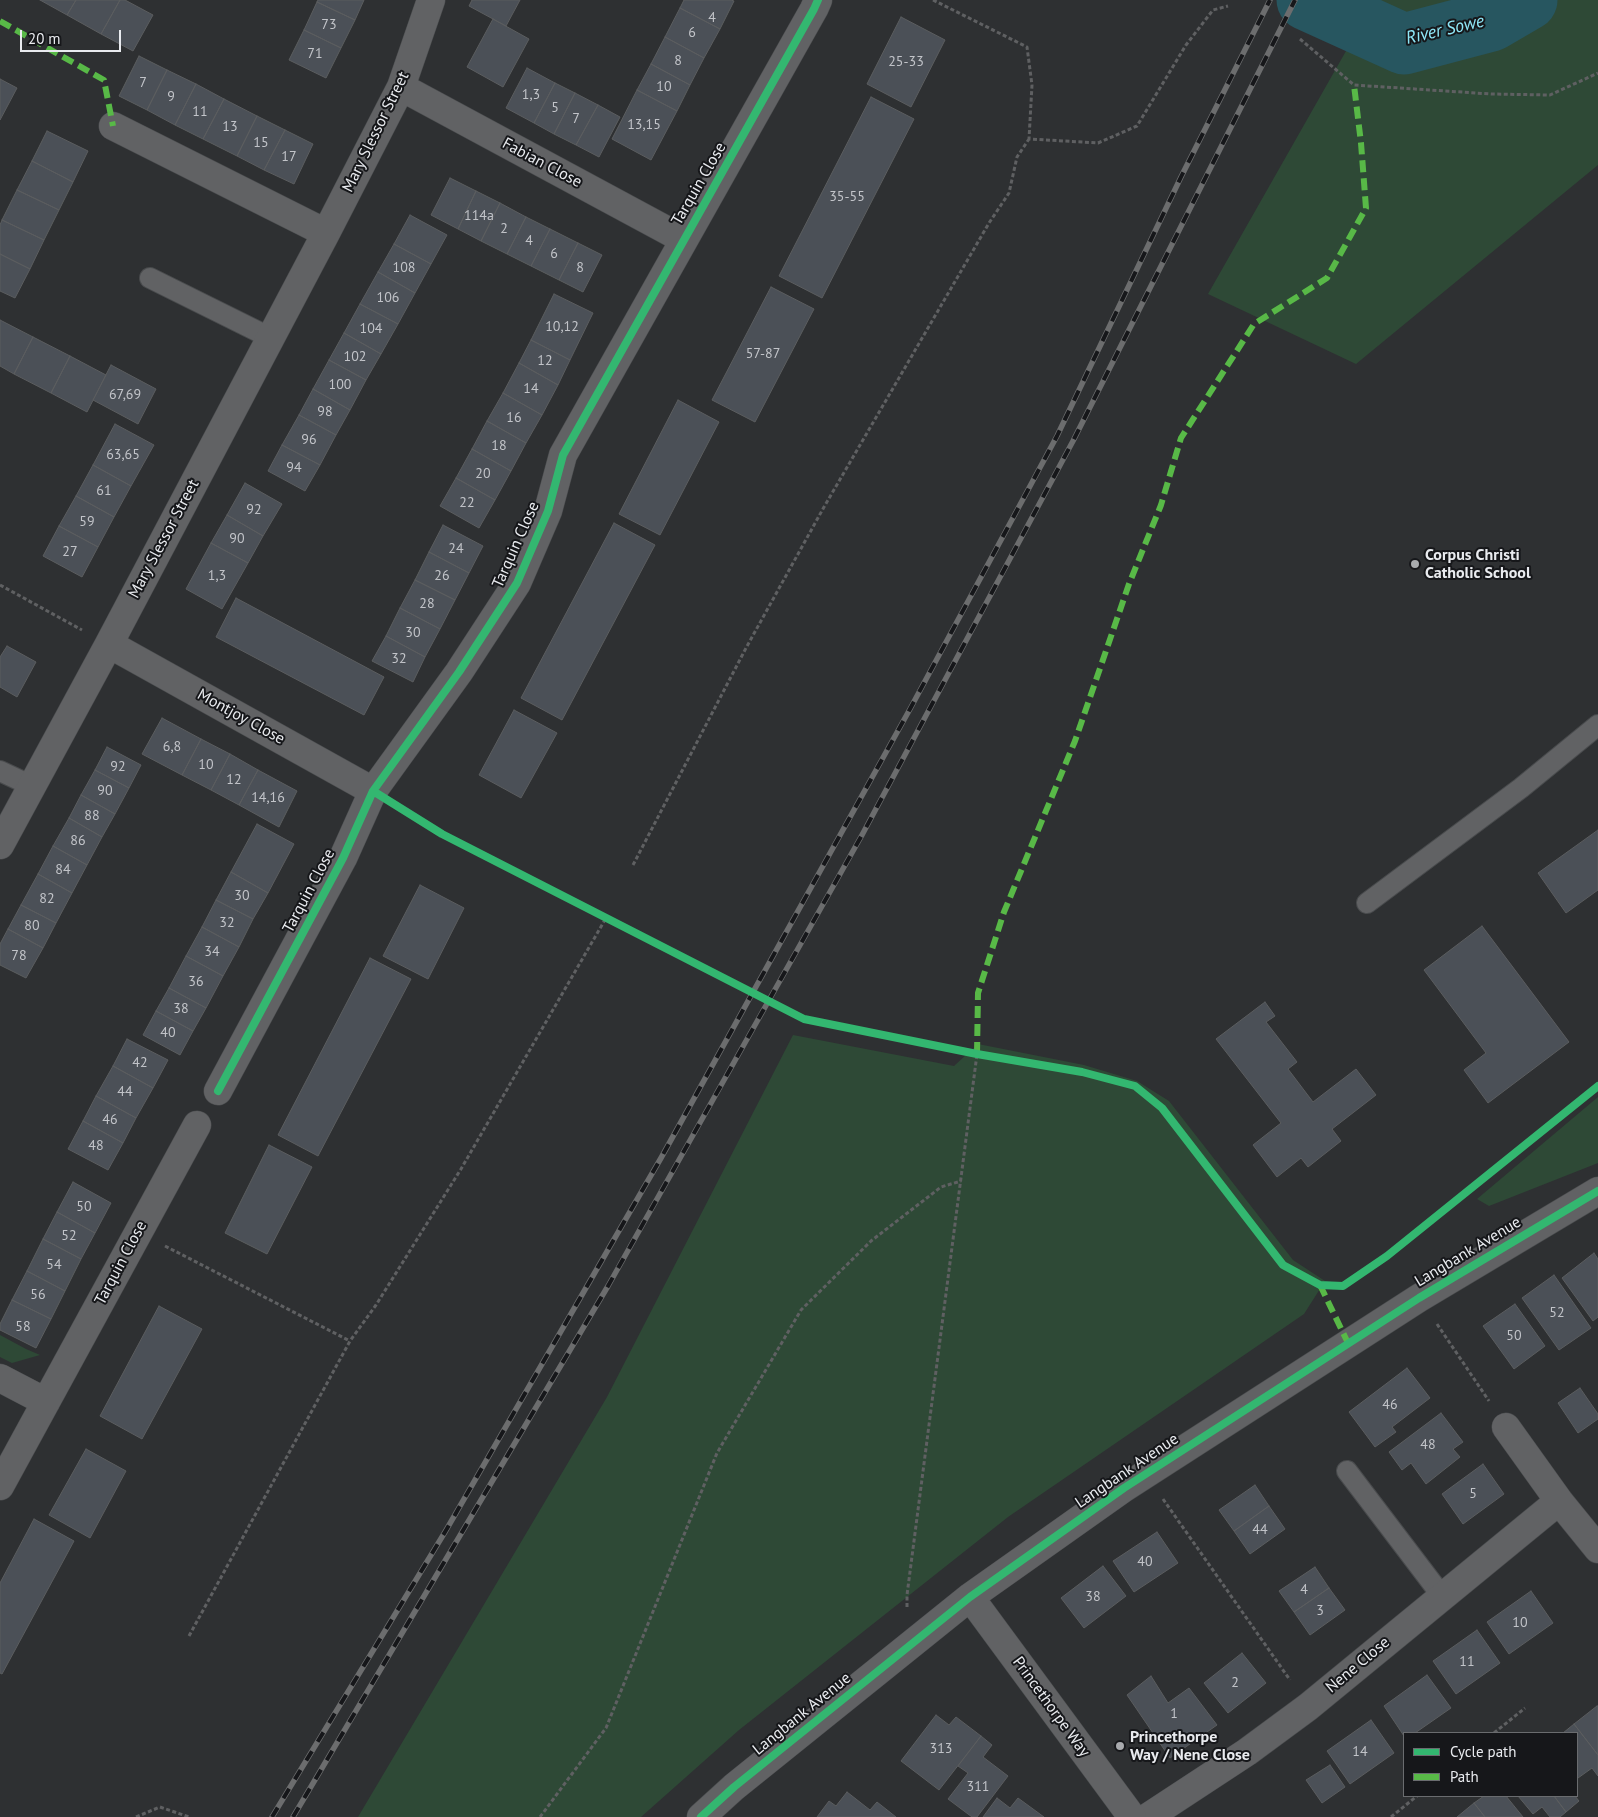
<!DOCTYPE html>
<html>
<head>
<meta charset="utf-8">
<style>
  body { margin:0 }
  #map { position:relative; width:1598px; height:1817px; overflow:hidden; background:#2e3032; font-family:"PT Sans",sans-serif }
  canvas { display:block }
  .legend { position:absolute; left:1403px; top:1732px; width:175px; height:65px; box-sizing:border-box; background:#16171a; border:1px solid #6a6c6f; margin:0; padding:6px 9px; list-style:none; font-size:15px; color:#e9ebef }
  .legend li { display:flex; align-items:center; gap:10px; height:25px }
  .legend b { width:25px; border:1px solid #6a6c6f }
  .scale { position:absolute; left:20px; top:30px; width:101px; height:22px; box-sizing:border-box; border:2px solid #e9ebef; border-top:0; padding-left:6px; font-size:15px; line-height:18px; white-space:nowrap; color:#e9ebef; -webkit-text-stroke:4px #16171a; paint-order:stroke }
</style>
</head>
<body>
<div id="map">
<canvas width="1598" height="1817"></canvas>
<ul class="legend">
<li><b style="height:6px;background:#33b770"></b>Cycle path</li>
<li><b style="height:6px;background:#58b947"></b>Path</li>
</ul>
<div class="scale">20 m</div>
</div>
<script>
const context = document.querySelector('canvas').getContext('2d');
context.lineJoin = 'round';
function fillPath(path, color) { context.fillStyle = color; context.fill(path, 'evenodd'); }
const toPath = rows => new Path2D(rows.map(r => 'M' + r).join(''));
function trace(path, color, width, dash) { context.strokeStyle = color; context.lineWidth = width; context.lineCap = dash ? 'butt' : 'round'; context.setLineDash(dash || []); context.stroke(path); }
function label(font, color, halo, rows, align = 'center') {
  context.font = font + ' "PT Sans",sans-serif'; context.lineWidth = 4; context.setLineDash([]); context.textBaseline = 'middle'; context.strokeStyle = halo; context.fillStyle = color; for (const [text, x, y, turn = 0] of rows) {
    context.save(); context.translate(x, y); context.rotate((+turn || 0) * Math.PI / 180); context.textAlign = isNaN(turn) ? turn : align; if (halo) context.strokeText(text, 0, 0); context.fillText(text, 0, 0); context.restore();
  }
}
const green = toPath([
  [1375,0,1598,0,1598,165,1356,364,1208,294],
  [793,1035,954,1066,978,1044,1084,1065,1137,1081,1169,1101,1293,1260,1325,1281,1304,1314,1008,1517,739,1730,641,1817,358,1817,607,1397],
  [1598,1097,1598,1163,1489,1206,1477,1199],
  [0,1335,26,1349,40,1355,12,1363,0,1357]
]);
const river = toPath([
  [1307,0,1404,44,1491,21,1527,0]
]);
const building = toPath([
  [40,0,76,0,67,15,40,0],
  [76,0,120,0,101,34,67,15,76,0],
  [120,0,125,0,153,15,133,51,101,34,120,0],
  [318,0,364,0,355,20,317,2,318,0],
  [472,0,520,0,506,26,469,6,472,0],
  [684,0,731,0,734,1,720,29,680,8,684,0],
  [317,2,355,20,341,48,304,30,317,2],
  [680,8,720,29,704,58,665,37,680,8],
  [901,17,945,40,911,107,867,84,901,17],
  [493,19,529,39,503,87,467,67,493,19],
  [304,30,341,48,326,78,289,60,304,30],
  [665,37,704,58,690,85,651,64,665,37],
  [139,56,167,70,147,110,119,96,139,56],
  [651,64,690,85,677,111,637,90,651,64],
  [527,68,555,83,534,123,506,108,527,68],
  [167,70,196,84,175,125,147,110,167,70],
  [0,79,17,88,0,120,0,79],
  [555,83,575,93,554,134,534,123,555,83],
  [196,84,224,99,203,139,175,125,196,84],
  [637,90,677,111,651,160,612,139,637,90],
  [575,93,598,105,576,145,554,134,575,93],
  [871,97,914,119,822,298,779,276,871,97],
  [224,99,257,116,237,156,203,139,224,99],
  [598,105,620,117,599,157,576,145,598,105],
  [257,116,285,130,264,170,237,156,257,116],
  [285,130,313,144,294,184,264,170,285,130],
  [47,131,88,151,73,182,32,161,47,131],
  [32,161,73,182,59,210,17,190,32,161],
  [450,178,476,191,458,229,431,215,450,178],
  [17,190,59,210,44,240,2,220,17,190],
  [476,191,500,203,481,241,458,229,476,191],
  [500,203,526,217,507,254,481,241,500,203],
  [410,215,447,235,431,264,394,244,410,215],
  [526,217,550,229,531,266,507,254,526,217],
  [2,220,44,240,30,269,0,254,0,225,2,220],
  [550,229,578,243,559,280,531,266,550,229],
  [578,243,602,255,583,292,559,280,578,243],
  [394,244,431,264,415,293,378,272,394,244],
  [0,254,30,269,15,298,0,291,0,254],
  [378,272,415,293,398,324,360,304,378,272],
  [771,287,814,309,755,422,712,400,771,287],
  [554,294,593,313,570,360,531,340,554,294],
  [360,304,398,324,381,354,344,333,360,304],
  [0,320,33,337,14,374,0,366,0,320],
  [344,333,381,354,366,380,329,360,344,333],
  [33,337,70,356,51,393,14,374,33,337],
  [531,340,570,360,558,385,519,363,531,340],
  [70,356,106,375,87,412,51,393,70,356],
  [329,360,366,380,350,410,313,389,329,360],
  [519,363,558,385,542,415,503,393,519,363],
  [111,365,156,389,138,424,93,400,111,365],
  [313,389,350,410,336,435,299,415,313,389],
  [503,393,542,415,526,443,487,421,503,393],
  [678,400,719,422,660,535,619,514,678,400],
  [299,415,336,435,320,465,282,445,299,415],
  [487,421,526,443,511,471,472,449,487,421],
  [115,424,154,445,131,486,93,465,115,424],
  [282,445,320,465,305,491,268,471,282,445],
  [472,449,511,471,495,500,456,478,472,449],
  [93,465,131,486,114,517,76,496,93,465],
  [456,478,495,500,479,528,440,506,456,478],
  [245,483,282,504,263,536,227,515,245,483],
  [76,496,114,517,98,547,59,526,76,496],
  [227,515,263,536,248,563,211,543,227,515],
  [614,523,655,545,562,720,521,698,614,523],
  [443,525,483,546,469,573,429,552,443,525],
  [59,526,98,547,82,577,43,556,59,526],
  [211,543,248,563,222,609,186,589,211,543],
  [429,552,469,573,455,600,415,580,429,552],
  [415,580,455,600,440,629,400,608,415,580],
  [236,598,384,677,364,715,216,637,236,598],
  [400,608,440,629,425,657,386,636,400,608],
  [386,636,425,657,413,682,372,661,386,636],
  [7,646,36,662,17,697,0,687,0,657,7,646],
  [514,710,557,733,521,798,479,775,514,710],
  [162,718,201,739,182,775,142,754,162,718],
  [201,739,230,754,211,790,182,775,201,739],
  [107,747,141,765,129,788,95,770,107,747],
  [230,754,258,770,239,805,211,790,230,754],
  [95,770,129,788,115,814,81,795,95,770],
  [258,770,297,791,279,827,239,805,258,770],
  [81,795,115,814,102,837,69,818,81,795],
  [69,818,102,837,87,865,53,846,69,818],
  [257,824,294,844,268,893,231,872,257,824],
  [1598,830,1598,890,1566,913,1538,873,1598,830],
  [53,846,87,865,72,893,38,874,53,846],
  [231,872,268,893,253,919,216,900,231,872],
  [38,874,72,893,56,923,21,905,38,874],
  [420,885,464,908,428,979,383,956,420,885],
  [216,900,253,919,239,947,202,927,216,900],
  [21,905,56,923,43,948,8,929,21,905],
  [1482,926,1569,1042,1488,1103,1464,1070,1486,1053,1424,970,1482,926],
  [202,927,239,947,223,976,186,956,202,927],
  [8,929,43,948,26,978,0,965,0,944,8,929],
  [186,956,223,976,206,1008,169,988,186,956],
  [370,958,411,979,318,1156,278,1135,370,958],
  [169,988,206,1008,193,1031,156,1011,169,988],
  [1265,1002,1275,1016,1266,1022,1297,1062,1288,1069,1313,1102,1356,1069,1376,1095,1332,1129,1341,1141,1308,1167,1301,1158,1277,1177,1253,1145,1281,1123,1216,1039,1265,1002],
  [156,1011,193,1031,180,1055,143,1035,156,1011],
  [127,1039,168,1060,153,1088,113,1066,127,1039],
  [113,1066,153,1088,136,1118,96,1096,113,1066],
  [96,1096,136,1118,123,1143,83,1121,96,1096],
  [83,1121,123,1143,108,1170,68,1149,83,1121],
  [269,1145,312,1167,267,1254,225,1233,269,1145],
  [73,1182,111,1203,95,1233,57,1212,73,1182],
  [57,1212,95,1233,81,1259,43,1239,57,1212],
  [43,1239,81,1259,65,1291,27,1271,43,1239],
  [1594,1253,1598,1259,1598,1317,1593,1321,1562,1278,1594,1253],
  [27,1271,65,1291,51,1319,12,1300,27,1271],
  [1554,1275,1591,1328,1559,1350,1522,1298,1554,1275],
  [12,1300,51,1319,36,1348,0,1330,0,1324,12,1300],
  [1515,1304,1545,1346,1514,1369,1483,1326,1515,1304],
  [159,1306,202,1329,142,1439,100,1416,159,1306],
  [1407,1368,1430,1398,1392,1427,1396,1432,1375,1447,1349,1412,1407,1368],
  [1580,1388,1598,1414,1598,1419,1578,1433,1558,1403,1580,1388],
  [1441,1413,1463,1442,1453,1449,1460,1457,1426,1484,1411,1463,1402,1470,1389,1452,1441,1413],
  [86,1449,126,1471,90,1538,49,1515,86,1449],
  [1483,1464,1504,1494,1463,1524,1442,1494,1483,1464],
  [1255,1485,1269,1506,1234,1531,1219,1510,1255,1485],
  [1269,1506,1285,1529,1250,1554,1234,1531,1269,1506],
  [34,1519,74,1541,2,1674,0,1673,0,1583,34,1519],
  [1157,1532,1178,1563,1134,1592,1113,1561,1157,1532],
  [1103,1566,1126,1596,1084,1628,1061,1598,1103,1566],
  [1315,1567,1329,1588,1294,1612,1279,1591,1315,1567],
  [1329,1588,1345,1610,1310,1635,1294,1612,1329,1588],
  [1531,1591,1553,1623,1509,1654,1487,1622,1531,1591],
  [1477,1630,1500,1663,1456,1694,1433,1661,1477,1630],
  [1242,1653,1266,1683,1228,1713,1204,1683,1242,1653],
  [1427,1675,1451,1708,1415,1733,1404,1733,1404,1736,1384,1706,1427,1675],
  [1151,1676,1168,1703,1189,1688,1217,1725,1170,1758,1127,1695,1151,1676],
  [1597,1706,1598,1706,1598,1755,1574,1724,1597,1706],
  [936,1715,949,1725,956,1717,981,1736,939,1790,901,1761,936,1715],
  [1371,1720,1394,1753,1350,1784,1327,1751,1371,1720],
  [1574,1724,1598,1755,1598,1776,1592,1768,1578,1778,1577,1777,1577,1733,1563,1733,1574,1724],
  [981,1736,992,1745,983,1757,1008,1776,977,1817,972,1817,948,1799,968,1773,958,1766,981,1736],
  [1330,1765,1345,1787,1322,1803,1306,1780,1330,1765],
  [847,1792,870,1810,877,1802,896,1817,817,1817,829,1801,836,1806,847,1792],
  [1484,1796,1506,1796,1523,1817,1485,1817,1474,1803,1484,1796],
  [1518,1796,1554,1796,1566,1812,1560,1817,1550,1817,1542,1807,1533,1814,1518,1796],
  [1554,1796,1575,1796,1579,1801,1566,1812,1554,1796],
  [997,1798,1010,1808,1018,1798,1044,1817,983,1817,997,1798],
  [1474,1803,1485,1817,1457,1817,1474,1803]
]);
const path = toPath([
  [933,0,1027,47,1032,85,1029,139,1098,143,1137,126,1186,45,1213,10,1228,6],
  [1300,39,1354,85,1491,94,1550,95,1598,73],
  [0,585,82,630],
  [633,865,746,648,824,507,989,223,1009,193,1017,157,1029,139],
  [165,1246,350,1341],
  [1437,1324,1489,1401],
  [1163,1499,1290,1680],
  [907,1607,907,1595,977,1054],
  [189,1636,350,1341,376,1305,461,1169,606,918],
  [1494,1733,1525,1708],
  [136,1817,160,1807,189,1817],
  [540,1817,606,1728,717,1453,801,1310,871,1241,941,1187,961,1181],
  [1391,1817,1417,1796]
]);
const service = toPath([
  [150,278,271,338],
  [0,771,32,786],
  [1367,903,1521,788,1598,725],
  [1347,1471,1442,1596]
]);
const minor = toPath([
  [401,87,683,239],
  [113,126,326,233],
  [109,644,373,791],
  [0,845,109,644,326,233,401,87,431,0],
  [218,1091,343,858,373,791,459,672,517,583,548,511,563,455,814,9,818,0],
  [0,1378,46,1402],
  [1506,1427,1559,1501,1598,1549],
  [0,1486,197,1125],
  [1148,1817,1247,1752,1308,1707,1559,1501]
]);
const tertiary = toPath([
  [970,1597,1132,1817],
  [701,1817,734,1787,970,1597,1124,1488,1419,1298,1598,1191]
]);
const rail = toPath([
  [272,1817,445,1532,661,1158,910,709,1057,436,1181,177,1270,0],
  [293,1817,608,1286,862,835,1073,441,1295,0]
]);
const quiet = toPath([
  [0,21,104,80,113,126],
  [977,1054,978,993,1004,912,1075,741,1129,584,1161,505,1181,438,1254,324,1327,278,1366,208,1361,143,1354,85],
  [1320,1285,1348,1343]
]);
const cycleway = toPath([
  [373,791,442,834,804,1019,977,1054,1082,1072,1135,1086,1162,1108,1283,1265,1320,1285,1343,1286,1387,1256,1598,1086],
  [218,1091,343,858,373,791,459,672,517,583,548,511,563,455,814,9,818,0],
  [701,1817,734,1787,970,1597,1124,1488,1419,1298,1598,1191]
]);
const markers = [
  [1415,564,5,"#a8aaad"],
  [1120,1746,5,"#a8aaad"]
];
const numberNames = [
  ["4",712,18],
  ["73",329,25],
  ["6",692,33],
  ["71",315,54],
  ["8",678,61],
  ["25-33",906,62],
  ["7",143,83],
  ["10",664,87],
  ["1,3",531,95],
  ["9",171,97],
  ["5",555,108],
  ["11",200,112],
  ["7",576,119],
  ["13,15",644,125],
  ["13",230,127],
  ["15",261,143],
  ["17",289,157],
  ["35-55",847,197],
  ["114a",479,216],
  ["2",504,229],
  ["4",529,241],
  ["6",554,254],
  ["108",404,268],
  ["8",580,268],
  ["106",388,298],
  ["10,12",562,327],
  ["104",371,329],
  ["57-87",763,354],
  ["102",355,357],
  ["12",545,361],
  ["100",340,385],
  ["14",531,389],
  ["67,69",125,395],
  ["98",325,412],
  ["16",514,418],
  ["96",309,440],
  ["18",499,446],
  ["63,65",123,455],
  ["94",294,468],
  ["20",483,474],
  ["61",104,491],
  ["22",467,503],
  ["92",254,510],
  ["59",87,522],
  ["90",237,539],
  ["24",456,549],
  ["27",70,552],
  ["1,3",217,576],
  ["26",442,576],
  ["28",427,604],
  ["30",413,633],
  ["32",399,659],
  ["6,8",172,747],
  ["10",206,765],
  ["92",118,767],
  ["12",234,780],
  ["90",105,791],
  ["14,16",268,798],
  ["88",92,816],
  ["86",78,841],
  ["84",63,870],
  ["30",242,896],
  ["82",47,899],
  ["32",227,923],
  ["80",32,926],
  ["34",212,952],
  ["78",19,956],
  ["36",196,982],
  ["38",181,1009],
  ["40",168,1033],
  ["42",140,1063],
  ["44",125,1092],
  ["46",110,1120],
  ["48",96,1146],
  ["50",84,1207],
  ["52",69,1236],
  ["54",54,1265],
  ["56",38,1295],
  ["52",1557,1313],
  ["58",23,1327],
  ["50",1514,1336],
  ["46",1390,1405],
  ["48",1428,1445],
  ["5",1473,1494],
  ["44",1260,1530],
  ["40",1145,1562],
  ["4",1304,1590],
  ["38",1093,1597],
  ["3",1320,1611],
  ["10",1520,1623],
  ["11",1467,1662],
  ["2",1235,1683],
  ["1",1174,1714],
  ["313",941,1749],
  ["14",1360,1752],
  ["311",978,1787]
];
const streetNames = [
  ["Mary Slessor Street",376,132,-64],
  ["Fabian Close",542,163,28],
  ["Tarquin Close",699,184,-60],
  ["Mary Slessor Street",164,539,-62],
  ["Tarquin Close",516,545,-66],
  ["Montjoy Close",241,717,29],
  ["Tarquin Close",309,891,-62],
  ["Langbank Avenue",1468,1252,-31],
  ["Tarquin Close",121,1263,-62],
  ["Langbank Avenue",1127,1471,-34],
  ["Nene Close",1358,1665,-40],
  ["Princethorpe Way",1051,1707,54],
  ["Langbank Avenue",802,1714,-39]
];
const poiNames = [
  ["Corpus Christi",1425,555],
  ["Catholic School",1425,573],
  ["Princethorpe",1130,1737],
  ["Way / Nene Close",1130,1755]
];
const waterNames = [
  ["River Sowe",1445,30,-13]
];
fillPath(green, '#2e4936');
trace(river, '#275660', 61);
fillPath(building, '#4b5057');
trace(building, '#5b5d5f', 1);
trace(service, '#494b4d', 22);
trace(minor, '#494b4d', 29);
trace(tertiary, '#494b4d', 29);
trace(path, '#5f6062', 3, [4, 2.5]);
trace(service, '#616264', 20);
trace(minor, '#616264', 28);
trace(tertiary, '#616264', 28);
trace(rail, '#6c6d6e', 5.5);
trace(rail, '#16171a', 4, [11]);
trace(quiet, '#58b947', 6, [12, 6]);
trace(cycleway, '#33b770', 8);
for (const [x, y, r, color] of markers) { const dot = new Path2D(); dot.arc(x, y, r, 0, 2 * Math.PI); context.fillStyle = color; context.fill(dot); trace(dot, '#16171a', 2); }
label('14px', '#c2c4c9', null, numberNames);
label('16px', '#e9ebef', '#16171a', streetNames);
label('bold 16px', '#e9ebef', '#16171a', poiNames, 'left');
label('italic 18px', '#8fe7f7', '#16171a', waterNames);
</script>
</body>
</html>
